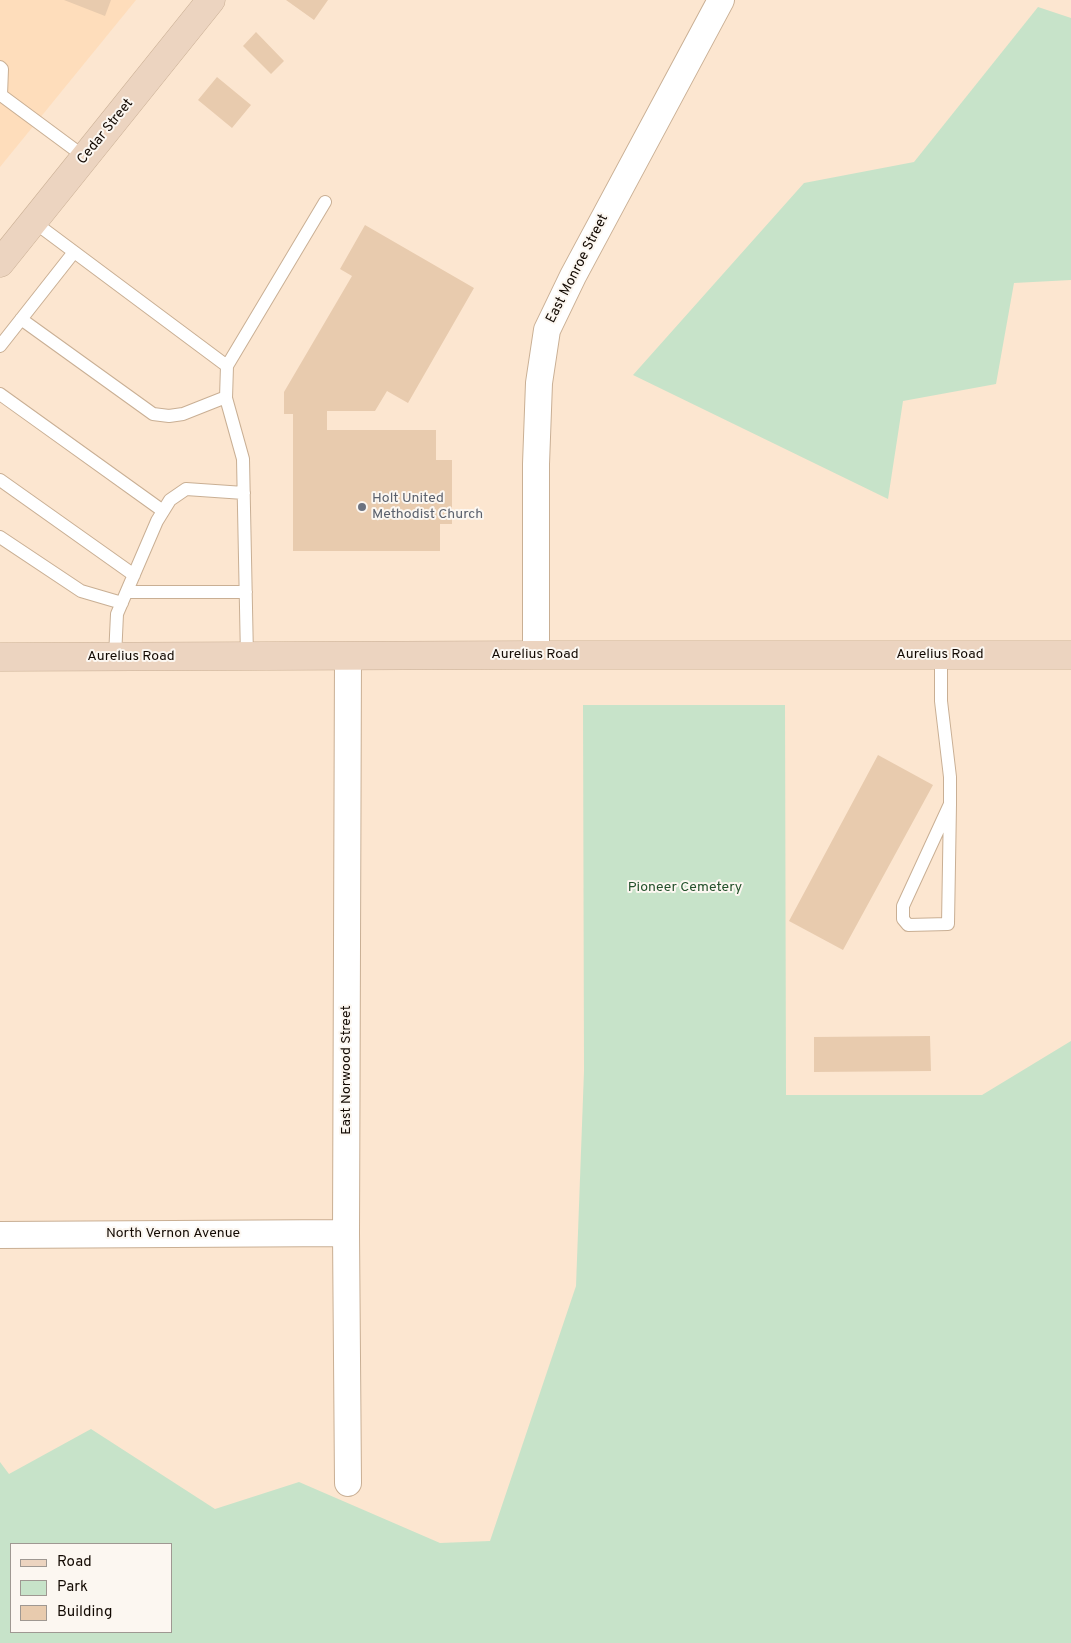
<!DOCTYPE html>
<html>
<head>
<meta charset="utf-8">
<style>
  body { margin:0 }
  #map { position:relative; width:1071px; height:1643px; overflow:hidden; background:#fce6d0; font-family:Overpass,sans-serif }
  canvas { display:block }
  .legend { position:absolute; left:10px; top:1543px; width:162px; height:90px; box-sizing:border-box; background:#fcf7f1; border:1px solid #9f9892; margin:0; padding:6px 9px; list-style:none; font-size:15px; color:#130a03 }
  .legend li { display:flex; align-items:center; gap:10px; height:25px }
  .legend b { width:25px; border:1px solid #9f9892 }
</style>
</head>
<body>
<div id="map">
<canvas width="1071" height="1643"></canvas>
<ul class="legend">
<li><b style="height:6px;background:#ecd4c0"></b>Road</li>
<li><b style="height:14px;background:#c7e3c9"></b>Park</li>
<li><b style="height:14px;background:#e8cbae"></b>Building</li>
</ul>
</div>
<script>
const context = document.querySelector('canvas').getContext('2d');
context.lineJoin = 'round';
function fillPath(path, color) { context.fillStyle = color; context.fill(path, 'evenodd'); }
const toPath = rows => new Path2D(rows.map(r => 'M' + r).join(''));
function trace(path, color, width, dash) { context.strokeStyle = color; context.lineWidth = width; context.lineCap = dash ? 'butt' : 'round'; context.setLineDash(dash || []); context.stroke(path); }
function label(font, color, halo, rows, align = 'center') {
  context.font = font + ' Overpass,sans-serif'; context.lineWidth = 4; context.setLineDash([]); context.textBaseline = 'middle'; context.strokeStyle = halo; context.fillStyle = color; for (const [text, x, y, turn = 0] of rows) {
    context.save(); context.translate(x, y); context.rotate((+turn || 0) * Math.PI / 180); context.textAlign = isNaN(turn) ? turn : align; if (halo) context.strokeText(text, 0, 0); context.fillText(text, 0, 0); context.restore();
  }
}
const built = toPath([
  [0,0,136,0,0,167]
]);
const green = toPath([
  [1038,7,1071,18,1071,280,1014,283,996,384,903,401,888,499,633,375,804,183,914,162],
  [583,705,785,705,786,1095,982,1095,1071,1041,1071,1643,0,1643,0,1462,9,1474,91,1429,215,1509,299,1482,440,1543,490,1541,576,1286,584,1071],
  [11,1544,171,1544,171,1632,11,1632]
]);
const building = toPath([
  [64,0,111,0,105,16],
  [286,0,328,0,314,20],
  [256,32,284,61,271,74,243,46],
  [217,77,251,105,232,128,198,100],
  [365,225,474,288,408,403,387,391,375,411,327,411,327,430,436,430,436,460,452,460,452,524,440,524,440,551,293,551,293,414,284,414,284,392,352,276,340,269],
  [878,755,933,785,843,950,789,921],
  [930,1036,931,1071,814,1072,814,1037]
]);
const lane = toPath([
  [0,67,2,69,1,95,86,158],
  [34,222,227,366],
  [21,319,153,414,169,416,183,414,226,397],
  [0,346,74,252],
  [0,394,163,511],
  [0,480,134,575],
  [0,537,81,591,122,603],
  [127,592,246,592],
  [941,655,941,701,950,777,950,804,948,924,908,925,903,919,903,906,950,804],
  [115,657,117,614,157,521,170,500,186,489,244,493],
  [247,657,243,459,226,398,227,366,325,202]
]);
const street = toPath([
  [536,655,536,464,539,383,547,330,573,276,721,0],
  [0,1235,346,1233],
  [348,1483,346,1233,348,657]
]);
const secondary = toPath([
  [0,263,211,0],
  [0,657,536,655,1071,655]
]);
const markers = [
  [362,507,5,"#6b7280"]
];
const streetNames = [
  ["Cedar Street",106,132,-51],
  ["East Monroe Street",578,269,-63],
  ["Aurelius Road",535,655],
  ["Aurelius Road",940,655],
  ["Aurelius Road",131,657],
  ["East Norwood Street",347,1070,-90],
  ["North Vernon Avenue",173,1234]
];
const worshipNames = [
  ["Holt United",372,499],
  ["Methodist Church",372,515]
];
const parkNames = [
  ["Pioneer Cemetery",685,888]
];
fillPath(built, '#feddbb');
fillPath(green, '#c7e3c9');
fillPath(building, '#e8cbae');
trace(lane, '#c9af94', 14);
trace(street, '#c9af94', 28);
trace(secondary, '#c9af94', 29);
trace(lane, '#fff', 12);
trace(street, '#fff', 26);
trace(secondary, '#ecd4c0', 28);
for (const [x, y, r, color] of markers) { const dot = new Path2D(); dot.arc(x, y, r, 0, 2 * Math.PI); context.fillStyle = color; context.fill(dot); trace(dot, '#fcf7f1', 2); }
label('14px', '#130a03', '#fcf7f1', streetNames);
label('14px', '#5b616d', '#fcf7f1', worshipNames, 'left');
label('14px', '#23512b', '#fcf7f1', parkNames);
</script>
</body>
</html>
